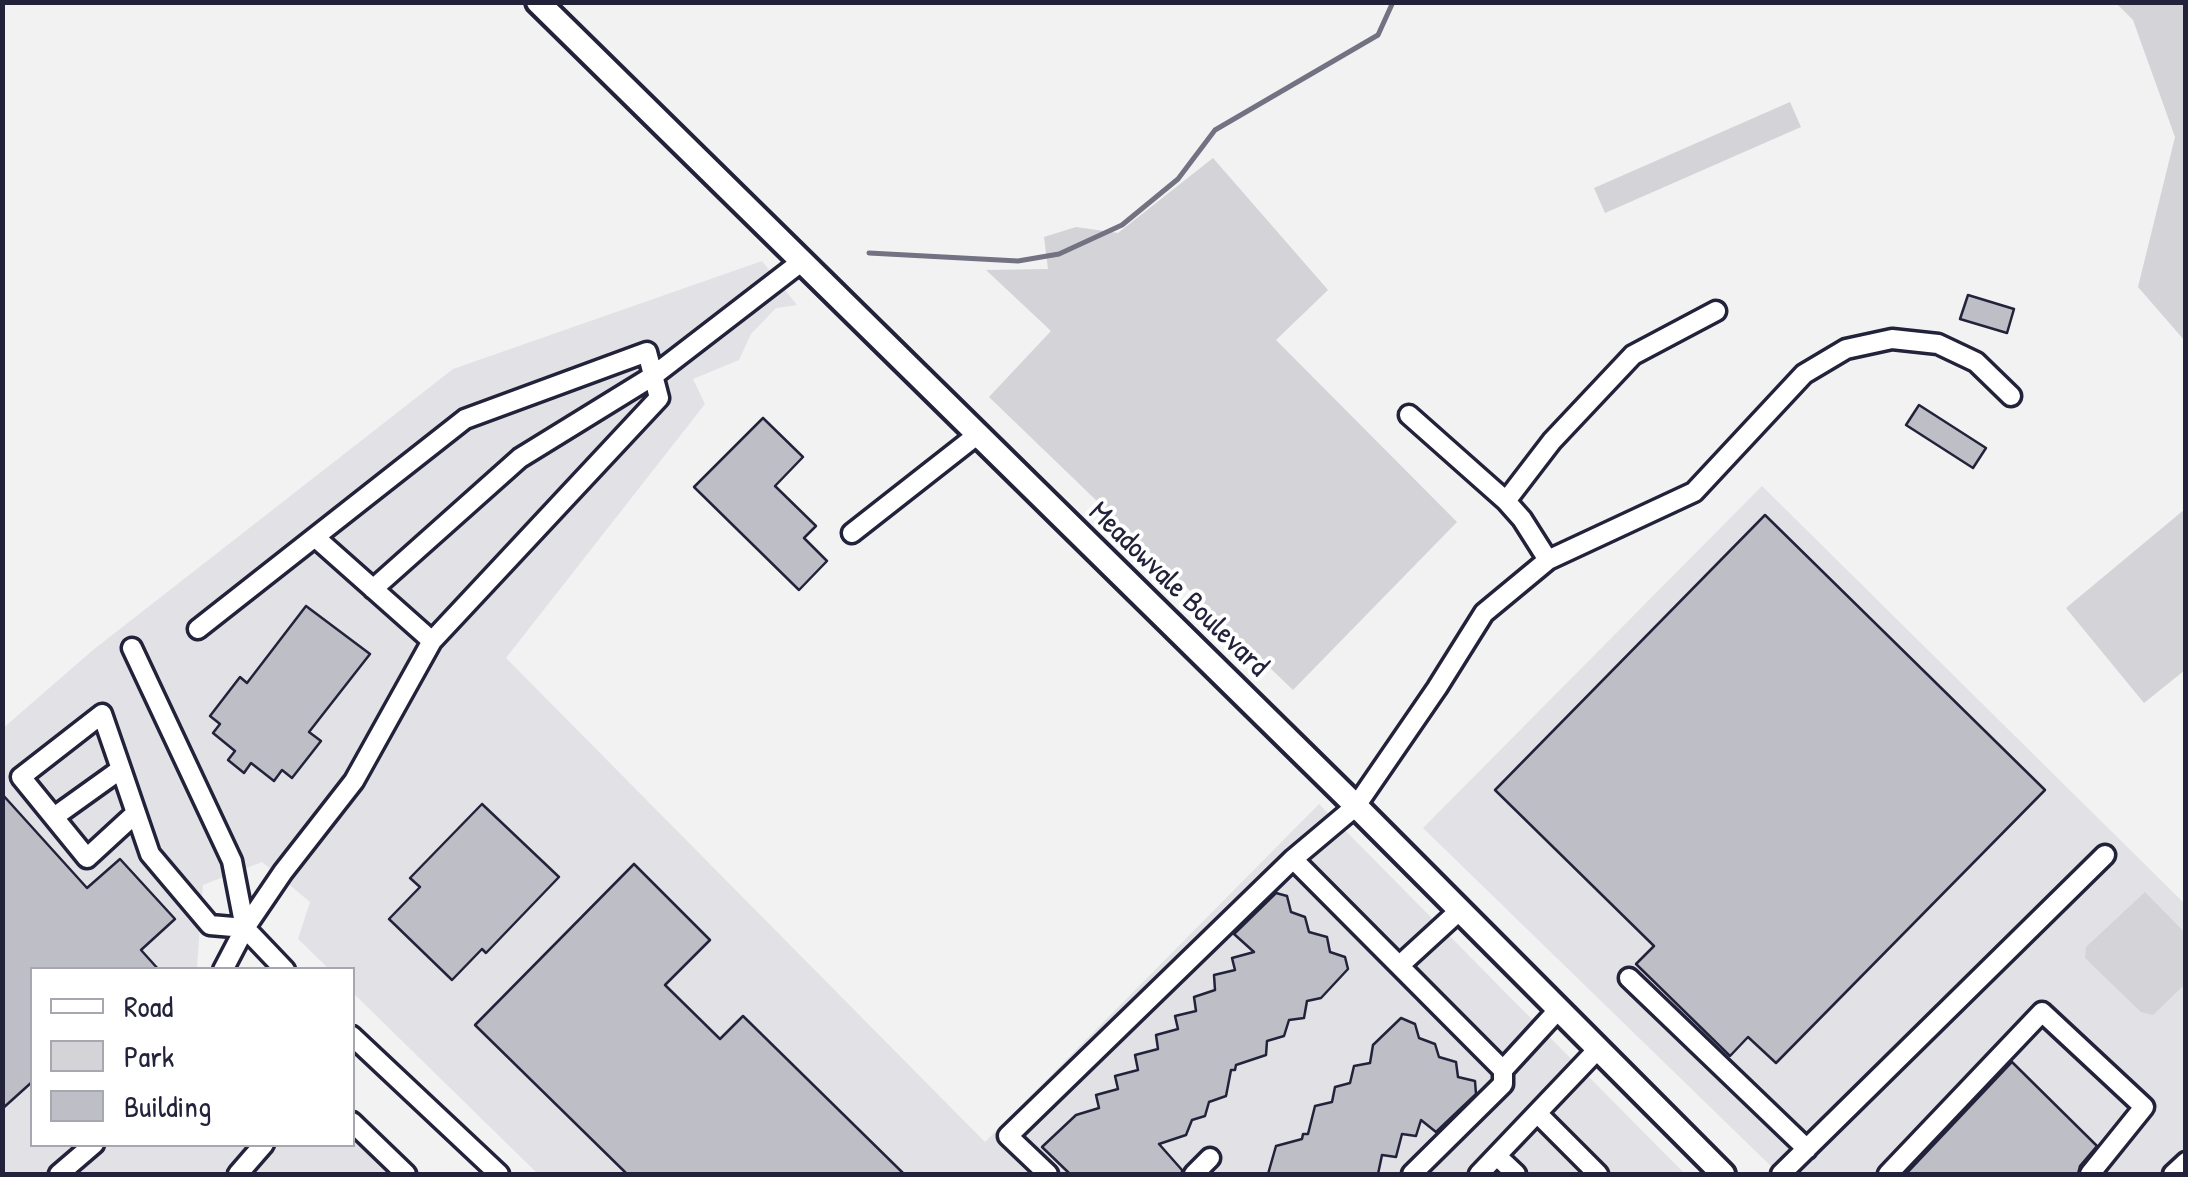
<!DOCTYPE html>
<html>
<head>
<meta charset="utf-8">
<style>
  body { margin:0 }
  #map { position:relative; width:2188px; height:1177px; overflow:hidden; background:#f2f2f3; font-family:"Patrick Hand",sans-serif }
  canvas { display:block }
  .frame { position:absolute; inset:0; border:5px solid #22223b; pointer-events:none }
  .legend { position:absolute; left:30px; top:967px; width:325px; height:180px; box-sizing:border-box; background:#fff; border:2px solid #a7a7b1; margin:0; padding:12px 18px; list-style:none; font-size:30px; color:#22223b }
  .legend li { display:flex; align-items:center; gap:20px; height:50px }
  .legend b { width:50px; border:2px solid #a7a7b1 }
</style>
</head>
<body>
<div id="map">
<canvas width="2188" height="1177"></canvas>
<div class="frame"></div>
<ul class="legend">
<li><b style="height:12px;background:#fff"></b>Road</li>
<li><b style="height:28px;background:#d3d3d8"></b>Park</li>
<li><b style="height:28px;background:#bebec6"></b>Building</li>
</ul>
</div>
<script>
const context = document.querySelector('canvas').getContext('2d');
context.lineJoin = 'round';
function fillPath(path, color) { context.fillStyle = color; context.fill(path, 'evenodd'); }
const toPath = rows => new Path2D(rows.map(r => 'M' + r).join(''));
function trace(path, color, width, dash) { context.strokeStyle = color; context.lineWidth = width; context.lineCap = dash ? 'butt' : 'round'; context.setLineDash(dash || []); context.stroke(path); }
function label(font, color, halo, rows, align = 'center') {
  context.font = font + ' "Patrick Hand",sans-serif'; context.lineWidth = 8; context.setLineDash([]); context.textBaseline = 'middle'; context.strokeStyle = halo; context.fillStyle = color; for (const [text, x, y, turn = 0] of rows) {
    context.save(); context.translate(x, y); context.rotate((+turn || 0) * Math.PI / 180); context.textAlign = isNaN(turn) ? turn : align; if (halo) context.strokeText(text, 0, 0); context.fillText(text, 0, 0); context.restore();
  }
}
const built = toPath([
  [762,261,797,305,776,308,751,334,739,360,693,379,705,404,506,658,985,1142,1319,804,1685,1174,538,1174,353,993,352,970,329,969,298,939,310,902,262,862,203,885,197,967,200,969,32,970,32,1144,352,1144,353,1107,423,1174,107,1174,109,1171,104,1174,3,1174,2,729,93,650,453,369],
  [1762,486,2185,904,2185,1174,1779,1174,1423,828]
]);
const green = toPath([
  [2116,3,2185,3,2185,341,2138,287,2175,137,2133,20],
  [1790,102,1801,127,1605,213,1594,188],
  [1213,158,1328,290,1276,340,1457,522,1293,690,989,397,1051,331,986,270,1048,269,1044,237,1076,227,1118,233],
  [2185,509,2185,670,2144,703,2066,608],
  [2145,892,2185,933,2185,984,2153,1015,2141,1012,2085,958,2086,947]
]);
const stream = toPath([
  [869,253,1018,261,1059,254,1122,225,1178,179,1215,130,1378,35,1393,2]
]);
const building = toPath([
  [1968,295,2014,309,2007,333,1960,319,1968,295],
  [1919,405,1986,448,1973,468,1906,425,1919,405],
  [763,418,803,457,775,486,816,526,804,538,827,561,799,590,694,487,763,418],
  [1765,515,2045,790,1776,1063,1748,1037,1730,1056,1636,964,1654,946,1495,790,1765,515],
  [306,606,370,654,309,732,321,741,292,778,282,770,274,781,251,763,244,773,228,760,235,751,213,733,220,724,210,716,240,677,247,683,306,606],
  [2,794,87,888,120,859,175,919,141,950,159,970,32,970,32,1082,2,1109,2,794],
  [482,804,559,877,486,953,482,949,452,980,389,919,420,887,410,878,482,804],
  [634,864,710,940,665,985,720,1039,743,1016,904,1174,627,1174,475,1025,634,864],
  [1276,893,1287,896,1291,912,1305,917,1309,932,1327,937,1330,952,1345,957,1348,969,1321,998,1307,1001,1304,1018,1289,1020,1284,1036,1267,1041,1266,1055,1236,1065,1235,1070,1231,1070,1226,1096,1209,1102,1205,1116,1192,1120,1186,1135,1159,1144,1182,1170,1182,1174,1070,1174,1042,1147,1076,1115,1099,1108,1096,1095,1118,1089,1115,1076,1138,1070,1135,1055,1158,1049,1156,1035,1178,1029,1175,1016,1196,1011,1194,997,1215,990,1214,975,1235,970,1232,958,1254,952,1234,934,1276,893],
  [1401,1018,1415,1024,1419,1038,1435,1044,1439,1057,1456,1062,1458,1077,1475,1081,1476,1094,1436,1132,1421,1120,1416,1136,1402,1134,1396,1157,1382,1155,1378,1174,1268,1174,1276,1146,1302,1139,1303,1134,1308,1134,1315,1106,1332,1102,1335,1087,1350,1083,1354,1066,1370,1063,1373,1045,1401,1018],
  [2012,1062,2097,1146,2080,1166,2078,1174,1906,1174,2012,1062]
]);
const minor = toPath([
  [1409,415,1506,501,1522,519,1548,560],
  [1506,501,1552,441,1633,355,1716,311],
  [852,533,977,435],
  [316,538,432,641],
  [373,589,520,458,653,376,801,262],
  [198,629,465,419,647,352,659,398,432,641,354,781,283,872,245,928,223,970],
  [132,648,232,861,245,928],
  [136,813,87,858,21,777,102,714,121,769,136,813,150,854,210,925,245,928],
  [54,817,121,769],
  [1293,859,1503,1070,1558,1010],
  [245,928,285,970],
  [1400,965,1459,911],
  [1629,978,1807,1149],
  [352,1036,499,1174],
  [1537,1113,1598,1174],
  [352,1122,406,1174],
  [1497,1156,1516,1174],
  [59,1174,94,1144],
  [238,1174,264,1144],
  [1048,1174,1008,1136,1293,859,1356,806,1437,688,1484,613,1548,560,1694,492,1804,374,1846,349,1892,339,1938,344,1976,362,2011,396],
  [1194,1174,1210,1158],
  [1412,1174,1503,1084,1503,1070],
  [1479,1174,1598,1049],
  [1781,1174,2105,855],
  [1888,1174,2042,1012,2144,1107,2090,1174],
  [2173,1174,2186,1162]
]);
const major = toPath([
  [538,2,1356,806,1723,1174]
]);
const streetNames = [
  ["Meadowvale Boulevard",1178,590,44]
];
fillPath(built, '#e2e2e6');
fillPath(green, '#d3d3d8');
trace(stream, '#727282', 5);
fillPath(building, '#bebec6');
trace(building, '#22223b', 2.5);
trace(minor, '#22223b', 25);
trace(major, '#22223b', 30);
trace(minor, '#fff', 18);
trace(major, '#fff', 22);
label('30px', '#22223b', '#fff', streetNames);
</script>
</body>
</html>
